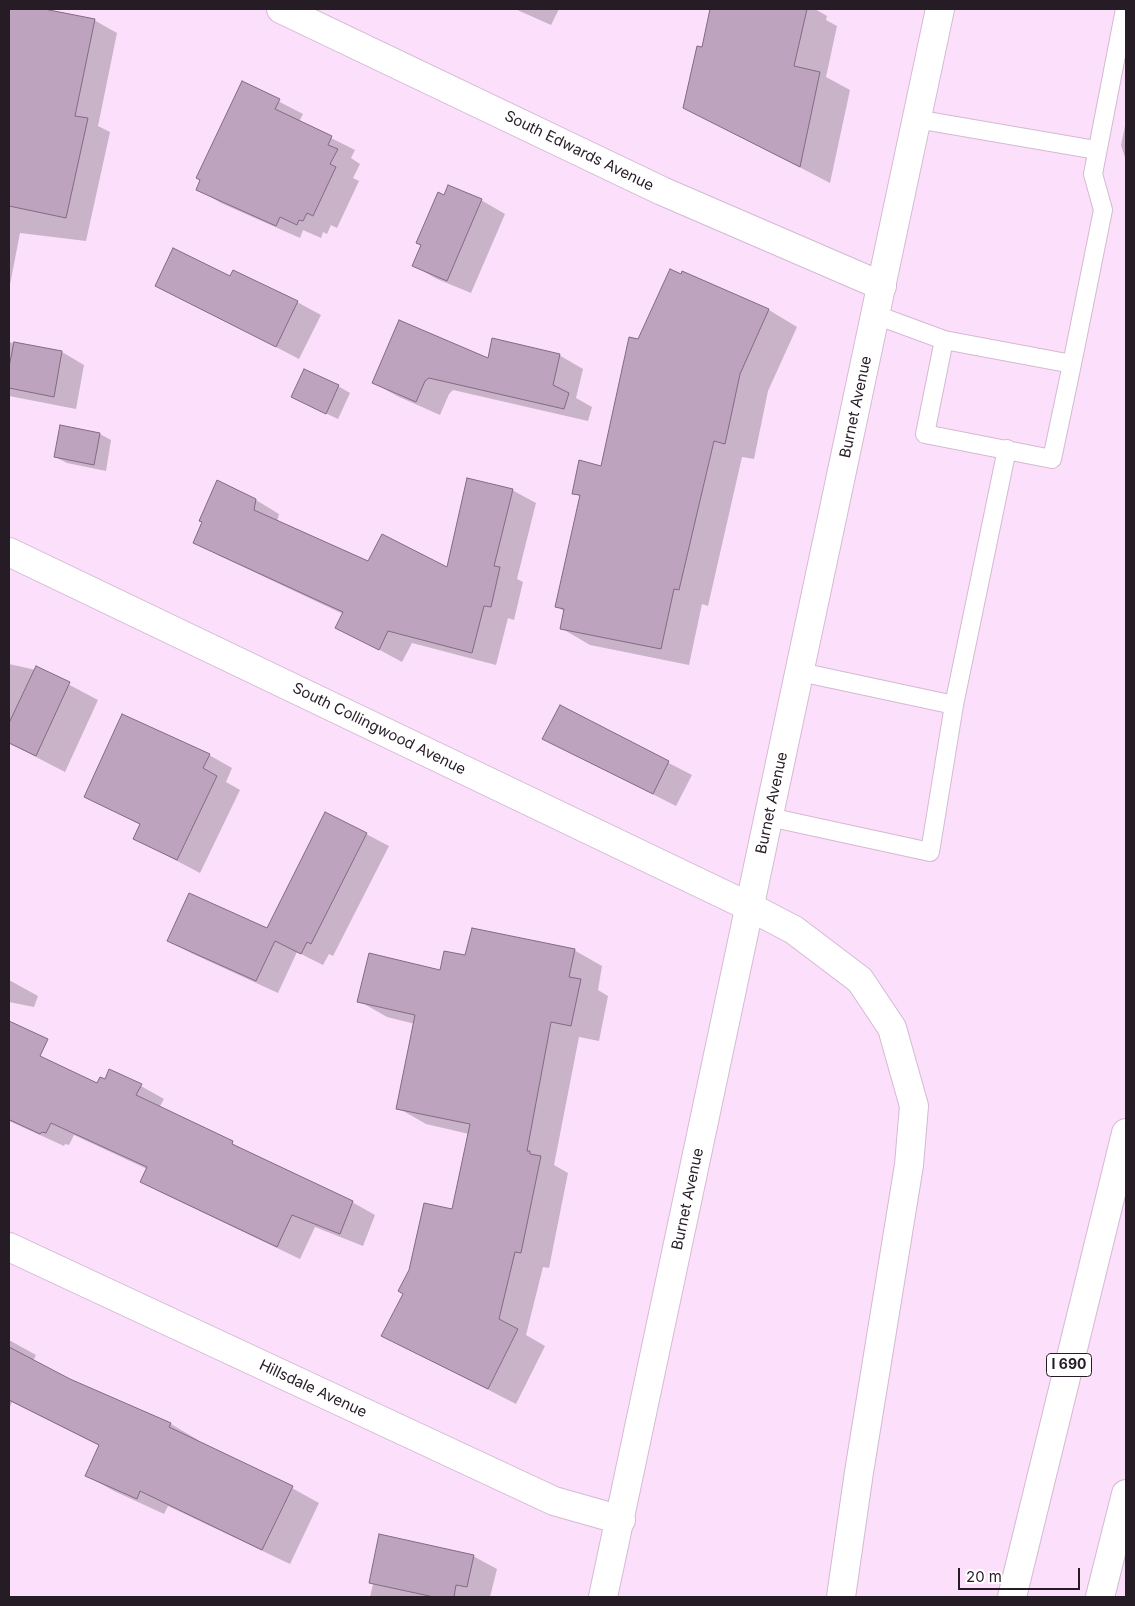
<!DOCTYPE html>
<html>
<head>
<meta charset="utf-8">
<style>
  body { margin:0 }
  #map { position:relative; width:1135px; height:1606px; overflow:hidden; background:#fce0fb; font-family:Inter,sans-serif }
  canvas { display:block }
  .frame { position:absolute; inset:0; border:10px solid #261c26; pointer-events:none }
  .scale { position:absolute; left:958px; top:1568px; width:122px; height:22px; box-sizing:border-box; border:2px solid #261c26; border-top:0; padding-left:6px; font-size:15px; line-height:18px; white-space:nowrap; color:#261c26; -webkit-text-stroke:4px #fff; paint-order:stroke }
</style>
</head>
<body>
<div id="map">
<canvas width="1135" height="1606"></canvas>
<div class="frame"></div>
<div class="scale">20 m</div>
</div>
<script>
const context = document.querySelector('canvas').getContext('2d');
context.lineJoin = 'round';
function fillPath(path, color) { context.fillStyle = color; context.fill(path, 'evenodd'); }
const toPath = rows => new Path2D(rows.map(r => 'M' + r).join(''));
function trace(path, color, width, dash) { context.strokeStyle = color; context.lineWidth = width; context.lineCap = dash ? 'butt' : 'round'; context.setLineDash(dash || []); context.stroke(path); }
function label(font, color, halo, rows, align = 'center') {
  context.font = font + ' Inter,sans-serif'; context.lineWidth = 5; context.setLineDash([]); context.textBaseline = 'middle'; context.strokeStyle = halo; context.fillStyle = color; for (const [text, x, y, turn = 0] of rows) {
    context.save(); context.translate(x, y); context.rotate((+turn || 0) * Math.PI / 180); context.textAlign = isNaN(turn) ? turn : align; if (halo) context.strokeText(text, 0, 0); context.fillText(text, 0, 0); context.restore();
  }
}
const shadow = toPath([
  [9,9,40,9,94,20,117,33,98,126,110,132,86,241,20,233,9,290],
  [515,9,559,9,551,25],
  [711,9,815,9,827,16,826,20,837,26,826,77,850,90,830,183,684,107,703,49],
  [243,83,303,114,299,122,355,150,351,158,360,164,353,178,359,181,337,228,331,225,327,234,323,232,321,238,303,230,300,238,221,203,197,189],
  [1126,121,1126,161,1121,145],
  [444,197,481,200,505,214,471,293,437,279,414,266],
  [683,272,769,310,797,327,768,391,754,459,742,457,708,606,702,604,689,665,590,645,561,628,564,611,557,607,581,497,573,493,602,467,639,340],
  [231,277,297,302,321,315,299,359,157,285],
  [9,342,62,352,84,365,76,409,9,396],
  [559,355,583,369,576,398,592,407,588,421,453,390,449,394,440,415,397,396,374,383,489,359],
  [338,386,350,393,338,419,304,403],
  [100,434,111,440,106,471,67,463,55,457],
  [512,490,536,503,517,579,523,582,514,620,508,618,496,665,412,643,402,662,337,627,343,614,218,555,194,542,256,500,279,514,277,522,369,563,448,569],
  [9,664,45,672,98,700,65,772,9,743],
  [560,707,692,775,676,806,544,739],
  [209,755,232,768,226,782,240,790,200,873,135,839,141,825,86,797],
  [326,813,389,846,333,956,329,954,323,965,297,952,278,993,191,953,169,941,267,930],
  [574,950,602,966,598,990,608,996,599,1041,579,1037,554,1165,568,1173,549,1268,543,1267,526,1335,545,1346,516,1404,383,1336,453,1211,469,1134,426,1124,398,1108,415,1024,387,1017,359,1001,441,971,466,957],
  [9,980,38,996,34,1007,9,1002],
  [14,1046,98,1085,141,1086,164,1099,159,1108,352,1202,375,1215,363,1246,315,1227,300,1259,164,1194,141,1181,147,1169,74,1135,69,1145,65,1144,64,1146,9,1121,9,1058],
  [9,1340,36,1355,33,1361,70,1380,171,1424,198,1440,197,1442,292,1488,319,1503,290,1564,168,1506,164,1514,114,1491,87,1476,100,1446,12,1402,9,1409],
  [473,1556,497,1569,490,1597,370,1597,373,1584,370,1583]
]);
const building = toPath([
  [9,9,44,9,95,19,75,116,88,118,66,218,9,206,9,9],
  [710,9,807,9,794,66,820,72,800,167,683,108,697,46,702,47,710,9],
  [242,81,280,99,275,109,332,136,328,145,338,149,330,164,336,167,313,216,307,213,303,221,299,220,297,225,280,217,276,226,196,190,200,180,196,178,242,81],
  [448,185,482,199,447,281,412,266,421,245,416,243,438,192,444,195,448,185],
  [173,248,230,276,233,270,298,301,276,347,155,286,173,248],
  [670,269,681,274,682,271,769,309,740,374,725,444,714,441,679,590,674,589,661,649,560,629,564,609,555,607,580,495,572,494,579,460,601,466,629,337,638,339,670,269],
  [399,320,488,358,492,338,560,354,553,385,569,393,564,409,429,378,425,381,416,402,372,383,399,320],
  [14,342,62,351,54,397,9,388,9,367,14,342],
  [304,369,339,385,326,414,291,397,304,369],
  [60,425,100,433,94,465,54,457,60,425],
  [467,478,513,489,494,566,500,567,491,607,484,606,472,653,388,631,379,650,335,628,343,612,193,543,202,522,199,521,217,480,256,499,254,510,368,561,382,534,447,567,467,478],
  [36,666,70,682,36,756,9,743,9,723,36,666],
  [560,705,669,761,653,794,542,739,560,705],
  [122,714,210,754,203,768,217,776,177,860,133,839,140,824,84,797,122,714],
  [325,812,367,833,311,944,307,942,301,954,275,941,256,981,167,941,189,893,267,928,325,812],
  [472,928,575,949,569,977,581,979,571,1026,551,1022,527,1151,530,1151,530,1154,541,1156,521,1253,515,1252,499,1319,518,1329,488,1389,381,1336,403,1294,398,1291,409,1270,424,1203,452,1209,470,1124,396,1109,415,1015,357,1002,369,953,440,970,444,951,465,955,472,928],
  [9,1021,48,1039,40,1056,97,1083,100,1077,105,1079,109,1069,142,1084,136,1095,233,1141,232,1144,353,1201,340,1234,292,1215,277,1247,140,1182,147,1167,51,1123,46,1133,42,1132,40,1134,10,1120,9,1123,9,1021],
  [9,1347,70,1379,171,1423,169,1427,293,1486,262,1550,140,1491,137,1499,85,1476,99,1445,9,1400,9,1347],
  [379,1534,474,1555,467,1587,456,1585,454,1597,434,1597,369,1583,379,1534]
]);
const lane = toPath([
  [916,119,1096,150],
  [876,315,944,340,1072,364,1103,210,1093,174,1125,9],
  [944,340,925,434,1052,459,1072,364],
  [800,672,954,705,1007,449],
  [769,817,930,852,954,705]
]);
const street = toPath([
  [281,9,662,191,882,286],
  [9,552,750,907],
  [9,1247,554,1501,621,1520]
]);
const secondary = toPath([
  [603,1597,940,9]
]);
const highway = toPath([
  [750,907,794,930,860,980,892,1028,914,1106,909,1165,859,1472,841,1597],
  [1012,1597,1126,1133],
  [1100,1597,1126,1494]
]);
const shields = [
  [1069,1365,45]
];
const shieldNames = [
  ["I 690",1069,1365]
];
const streetNames = [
  ["South Edwards Avenue",579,151,26],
  ["Burnet Avenue",856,407,-78],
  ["South Collingwood Avenue",379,729,26],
  ["Burnet Avenue",772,803,-78],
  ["Burnet Avenue",688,1199,-78],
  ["Hillsdale Avenue",313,1389,25]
];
fillPath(shadow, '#0003');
fillPath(building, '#bda3bd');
trace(building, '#826a82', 1);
trace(lane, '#d4b9d3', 20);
trace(street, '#d4b9d3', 30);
trace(secondary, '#d4b9d3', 30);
trace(highway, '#d4b9d3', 30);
trace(lane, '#fff', 18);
trace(street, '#fff', 28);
trace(secondary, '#fff', 28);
trace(highway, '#fff', 28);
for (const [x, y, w] of shields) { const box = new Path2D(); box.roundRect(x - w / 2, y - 11.5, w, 23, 4); context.fillStyle = '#fff'; context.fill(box); trace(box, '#261c26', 1); }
label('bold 14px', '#261c26', null, shieldNames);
label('15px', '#261c26', '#fff', streetNames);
</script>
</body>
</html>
